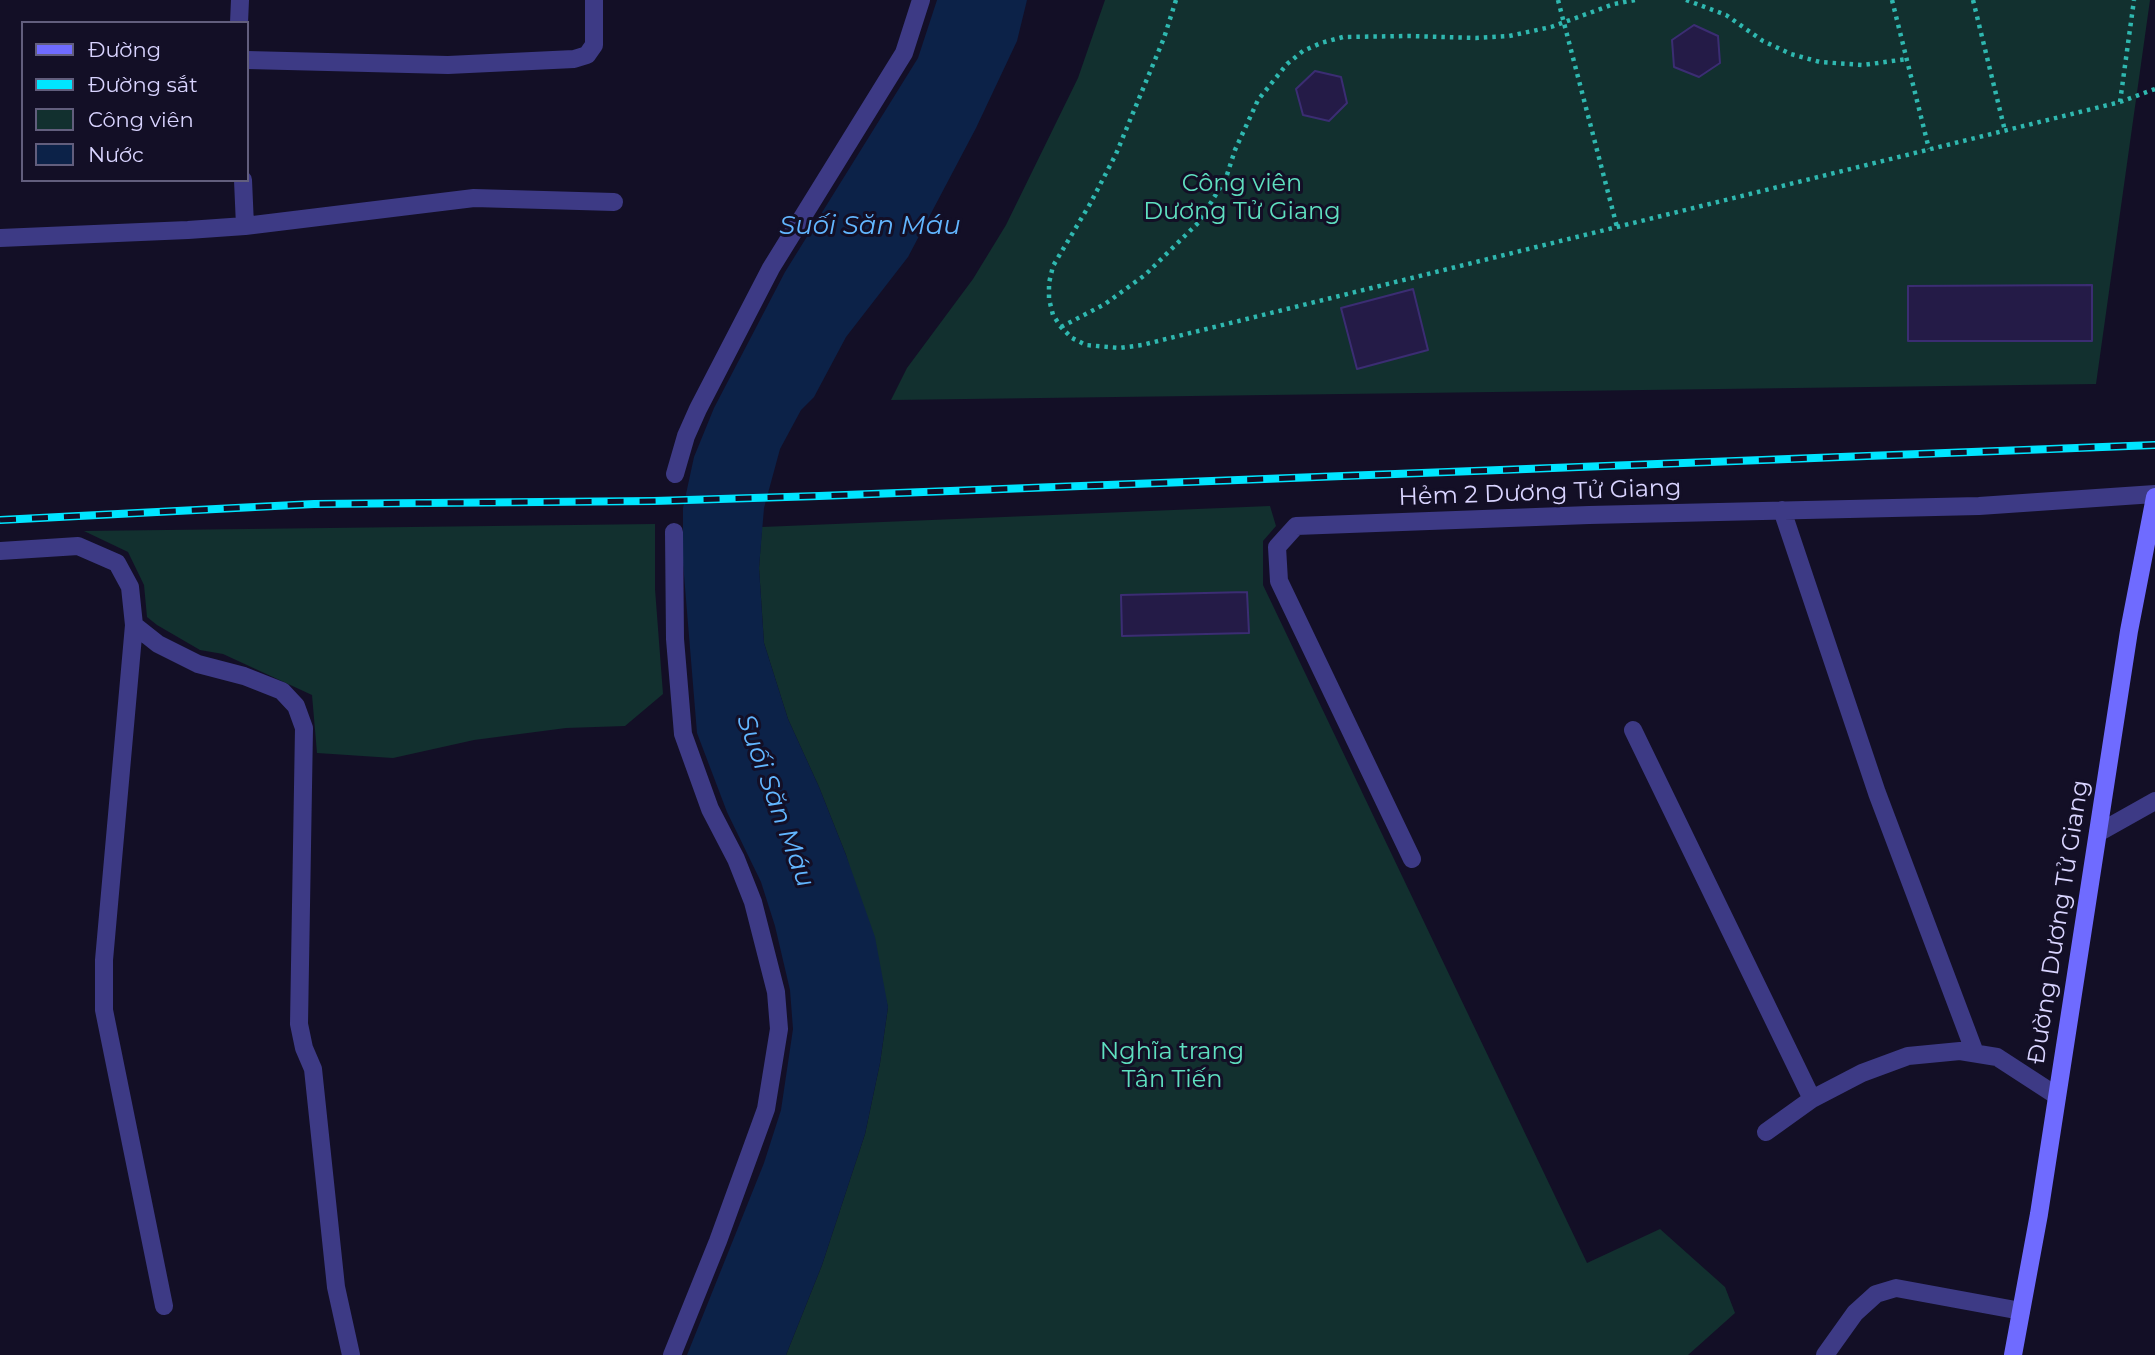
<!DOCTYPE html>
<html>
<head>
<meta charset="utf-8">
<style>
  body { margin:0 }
  #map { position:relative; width:2155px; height:1355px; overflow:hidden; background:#130f26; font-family:Montserrat,sans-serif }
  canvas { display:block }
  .legend { position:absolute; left:21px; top:21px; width:228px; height:161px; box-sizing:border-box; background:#130f26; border:2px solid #625e7d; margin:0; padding:9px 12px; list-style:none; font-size:21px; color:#d9d4ff }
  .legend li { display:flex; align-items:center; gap:14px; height:35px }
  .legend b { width:35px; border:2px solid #625e7d }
</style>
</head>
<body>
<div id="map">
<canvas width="2155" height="1355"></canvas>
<ul class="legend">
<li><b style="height:9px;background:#6f6bff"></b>Đường</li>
<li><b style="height:9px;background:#00e5ff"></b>Đường sắt</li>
<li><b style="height:19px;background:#12302f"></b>Công viên</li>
<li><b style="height:19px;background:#0c2248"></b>Nước</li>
</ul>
</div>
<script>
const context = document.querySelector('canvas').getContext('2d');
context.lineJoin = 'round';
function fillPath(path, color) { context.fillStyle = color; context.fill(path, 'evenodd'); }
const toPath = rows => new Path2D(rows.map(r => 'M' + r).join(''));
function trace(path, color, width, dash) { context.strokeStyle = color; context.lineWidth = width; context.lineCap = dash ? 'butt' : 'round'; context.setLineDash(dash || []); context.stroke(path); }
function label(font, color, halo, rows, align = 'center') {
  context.font = font + ' Montserrat,sans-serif'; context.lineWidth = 6; context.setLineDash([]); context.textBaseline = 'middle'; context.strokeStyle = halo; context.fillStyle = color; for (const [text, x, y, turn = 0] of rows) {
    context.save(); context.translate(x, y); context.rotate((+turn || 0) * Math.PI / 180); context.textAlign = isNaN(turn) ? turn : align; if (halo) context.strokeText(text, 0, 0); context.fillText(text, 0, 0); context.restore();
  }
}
const green = toPath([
  [1105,0,2150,0,2096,384,891,400,907,368,973,279,1006,225,1078,78],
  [1270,506,1276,526,1263,541,1263,585,1587,1263,1660,1229,1725,1287,1735,1313,1688,1355,786,1355,822,1265,865,1134,880,1063,888,1007,846,855,819,787,788,719,764,643,759,568,762,527],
  [655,524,655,589,663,694,625,726,566,728,474,740,393,758,317,753,312,695,223,654,200,650,157,625,147,617,144,585,128,552,84,531]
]);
const water = toPath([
  [937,0,1027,0,1017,41,976,128,908,257,846,337,814,397,801,410,780,449,764,508,759,568,764,643,788,719,819,787,846,855,875,937,888,1007,880,1063,865,1134,822,1265,786,1355,687,1355,764,1163,781,1110,793,1029,790,990,775,926,761,882,727,812,697,733,683,563,683,508,694,457,714,408,785,272,918,58]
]);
const building = toPath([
  [1694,25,1718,36,1720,63,1699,77,1674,67,1672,40,1694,25],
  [1315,71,1341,77,1347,103,1329,121,1303,115,1296,89,1315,71],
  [2092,285,2092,341,1908,341,1908,286,2092,285],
  [1413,289,1428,350,1357,369,1341,308,1413,289],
  [1247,592,1249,633,1122,636,1121,595,1247,592]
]);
const path = toPath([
  [1176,0,1164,38,1116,154,1090,204,1053,266,1049,283,1049,299,1053,315,1061,327,1072,338,1086,345,1120,348,1142,345,2120,102,2155,89],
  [1558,0,1617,227],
  [1686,0,1726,15,1763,41,1791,54,1820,62,1863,65,1907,59],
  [1892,0,1929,149],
  [1973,0,2005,131],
  [2120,102,2134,0],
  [1061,327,1105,304,1145,275,1199,222,1226,178,1235,150,1258,100,1287,64,1303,51,1321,43,1343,37,1410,36,1476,38,1509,36,1551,27,1614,4,1635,0]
]);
const street = toPath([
  [239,23,240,0],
  [247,60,448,65,574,59,587,55,594,45,594,0],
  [243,180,245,226],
  [0,238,188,230,245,226,474,198,614,202],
  [675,474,686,436,698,409,771,268,904,53,921,0],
  [1782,510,1877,793,1975,1053],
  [0,551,78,546,117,563,130,587,134,625,104,960,104,1010,164,1306],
  [134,625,158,644,198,664,244,676,282,691,296,706,304,728,299,1024,304,1048,313,1069,336,1287,351,1355],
  [1633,730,1812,1099],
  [2098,833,2155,801],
  [1412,859,1279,581,1277,547,1296,526,1589,515,1979,506,2155,494],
  [1766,1132,1812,1099,1862,1073,1908,1056,1960,1051,1997,1057,2057,1096],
  [672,1355,718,1241,766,1109,779,1029,776,992,753,902,736,859,710,809,683,734,675,639,674,532],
  [1825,1355,1855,1313,1876,1294,1896,1288,2021,1311]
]);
const secondary = toPath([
  [2013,1355,2039,1214,2129,631,2155,497]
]);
const rail = toPath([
  [0,520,314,504,654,501,819,496,2155,445]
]);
const parkNames = [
  ["Công viên",1242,184],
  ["Dương Tử Giang",1242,212],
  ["Nghĩa trang",1172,1052],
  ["Tân Tiến",1172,1080]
];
const streetNames = [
  ["Hẻm 2 Dương Tử Giang",1540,493,-2],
  ["Đường Dương Tử Giang",2059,922,-81]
];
const waterNames = [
  ["Suối Săn Máu",870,226],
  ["Suối Săn Máu",775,801,70]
];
fillPath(green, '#12302f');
fillPath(water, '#0c2248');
fillPath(building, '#241b47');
trace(building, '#3b2d73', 2);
trace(path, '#2fb8b0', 4.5, [3.5, 5]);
trace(street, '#3d3a85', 18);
trace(secondary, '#6f6bff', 18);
trace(rail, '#00e5ff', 8);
trace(rail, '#130f26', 5, [16]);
label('24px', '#5fe0c0', '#130f26', parkNames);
label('24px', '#d9d4ff', '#130f26', streetNames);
label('italic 26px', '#62b6ff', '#130f26', waterNames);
</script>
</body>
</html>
